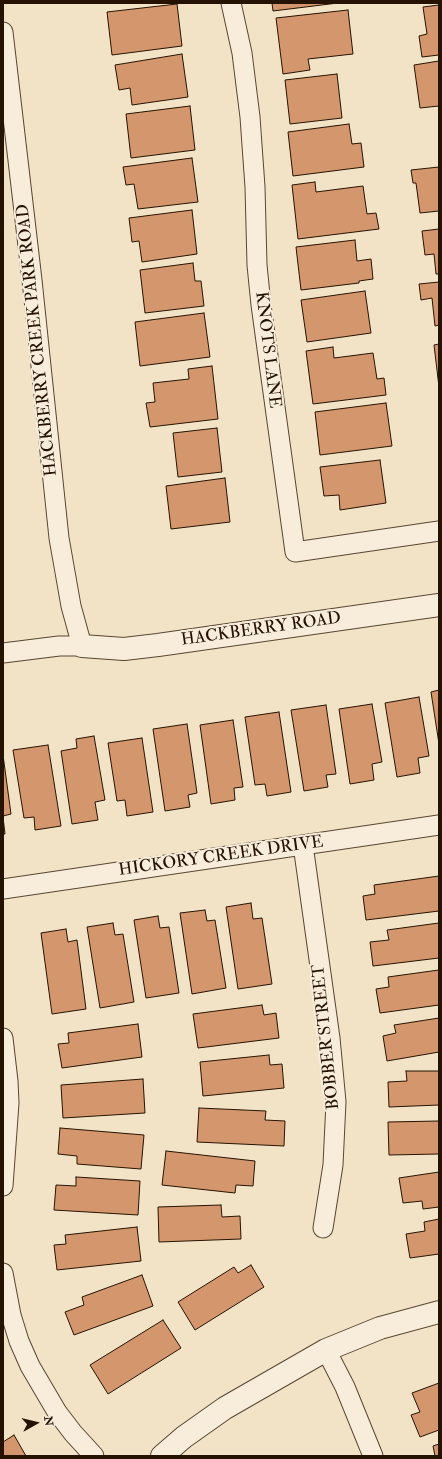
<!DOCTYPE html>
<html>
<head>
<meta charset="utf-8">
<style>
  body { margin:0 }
  #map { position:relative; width:442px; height:1459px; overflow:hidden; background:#f3e3c6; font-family:"IM FELL Double Pica",serif }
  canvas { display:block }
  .frame { position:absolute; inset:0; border:4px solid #251200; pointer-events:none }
  .north { position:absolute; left:16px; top:1403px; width:40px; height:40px; -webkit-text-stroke:3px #f7edda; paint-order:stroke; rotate:82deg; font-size:11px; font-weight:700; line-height:16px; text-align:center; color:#251200 }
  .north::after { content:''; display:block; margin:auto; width:14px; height:18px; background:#251200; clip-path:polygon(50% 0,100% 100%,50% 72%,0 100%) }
</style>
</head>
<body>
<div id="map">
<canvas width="442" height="1459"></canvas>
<div class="frame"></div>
<div class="north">N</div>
</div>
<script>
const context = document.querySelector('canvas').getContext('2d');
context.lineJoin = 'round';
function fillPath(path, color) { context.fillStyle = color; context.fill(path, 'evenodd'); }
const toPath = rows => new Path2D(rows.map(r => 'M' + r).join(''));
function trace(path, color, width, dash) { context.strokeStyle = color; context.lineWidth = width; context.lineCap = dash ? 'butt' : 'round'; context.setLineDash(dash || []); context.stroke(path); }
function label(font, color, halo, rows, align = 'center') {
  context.font = font + ' "IM FELL Double Pica",serif'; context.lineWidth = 4; context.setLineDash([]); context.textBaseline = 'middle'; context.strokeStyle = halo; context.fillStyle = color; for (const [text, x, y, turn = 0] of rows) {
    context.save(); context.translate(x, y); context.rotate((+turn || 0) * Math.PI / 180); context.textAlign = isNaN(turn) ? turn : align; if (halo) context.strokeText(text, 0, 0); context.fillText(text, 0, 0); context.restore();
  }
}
const building = toPath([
  [272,3,338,3,273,11,272,3],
  [177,4,182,46,112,55,107,12,177,4],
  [439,5,439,55,422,57,419,36,427,34,423,7,439,5],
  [348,10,353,54,308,59,310,70,283,74,276,18,348,10],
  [182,54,188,97,132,105,130,88,119,90,115,65,182,54],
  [439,61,439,106,420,108,414,65,439,61],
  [337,74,342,118,290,124,285,80,337,74],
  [190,106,195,150,131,158,126,114,190,106],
  [349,124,352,144,361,143,364,167,293,176,288,132,349,124],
  [192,158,198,202,138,209,134,184,126,185,123,167,192,158],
  [439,167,439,211,420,213,416,183,413,183,411,170,439,167],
  [315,182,316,192,363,186,367,214,376,213,379,229,298,239,292,185,315,182],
  [192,210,197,254,142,262,139,241,132,242,129,218,192,210],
  [439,229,439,274,436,274,434,254,425,255,422,231,439,229],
  [355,240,357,261,371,259,373,279,359,281,359,283,301,290,296,247,355,240],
  [193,263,195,281,201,281,204,306,145,313,140,270,193,263],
  [439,282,439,325,435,326,432,298,421,300,419,284,439,282],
  [365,291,371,333,307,342,301,300,365,291],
  [204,313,210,357,140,366,135,322,204,313],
  [439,344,439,387,434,345,439,344],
  [333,347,334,358,373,353,377,379,384,378,386,395,313,404,306,351,333,347],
  [212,366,218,419,150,427,146,403,155,402,153,383,189,379,188,369,212,366],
  [386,403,392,446,320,455,315,412,386,403],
  [217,428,222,472,178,477,173,433,217,428],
  [380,460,386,503,340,510,339,495,324,496,320,467,380,460],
  [225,478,230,522,171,529,166,486,225,478],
  [439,690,439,744,431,692,439,690],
  [419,697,429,756,418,758,420,773,397,777,385,703,419,697],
  [372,704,382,762,372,764,374,780,350,784,339,709,372,704],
  [326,705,336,774,326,775,328,787,304,791,291,710,326,705],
  [279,712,291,792,267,796,265,784,255,785,245,717,279,712],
  [233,720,243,787,234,788,235,800,211,804,200,725,233,720],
  [187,724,197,793,188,795,190,807,165,811,153,729,187,724],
  [94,736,105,800,95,802,98,820,72,824,61,751,77,748,76,739,94,736],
  [142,738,153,812,127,816,125,800,117,801,108,743,142,738],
  [48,745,61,826,35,830,34,817,24,818,13,750,48,745],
  [3,755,11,814,3,816,3,755],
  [3,817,5,834,3,834,3,817],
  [439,876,439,911,366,920,363,896,375,894,374,885,439,876],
  [251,903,253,919,262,918,272,984,238,989,226,907,251,903],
  [205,910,207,921,215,920,226,988,192,994,180,913,205,910],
  [158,916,160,928,169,927,179,993,146,998,134,920,158,916],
  [113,923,115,935,123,934,134,1002,100,1008,87,927,113,923],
  [439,923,439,958,373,966,370,942,389,940,387,930,439,923],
  [66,929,68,942,77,940,86,1009,52,1014,41,933,66,929],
  [439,970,439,1005,380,1013,376,989,389,987,388,977,439,970],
  [262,1005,264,1015,276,1013,279,1038,198,1048,193,1014,262,1005],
  [439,1018,439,1052,387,1061,383,1036,396,1033,394,1025,439,1018],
  [138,1024,142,1057,62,1068,58,1044,69,1043,68,1033,138,1024],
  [269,1055,270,1065,282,1064,284,1088,203,1096,200,1062,269,1055],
  [406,1071,439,1071,439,1105,389,1107,388,1082,407,1081,406,1071],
  [143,1079,145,1113,63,1118,61,1085,143,1079],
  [199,1108,266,1111,265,1120,285,1121,284,1146,197,1142,199,1108],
  [439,1121,439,1154,389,1155,388,1122,439,1121],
  [60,1128,144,1135,141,1169,77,1164,77,1156,58,1154,60,1128],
  [166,1151,255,1161,253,1186,236,1185,235,1193,162,1185,166,1151],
  [439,1172,439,1207,423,1209,422,1201,403,1203,399,1178,439,1172],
  [76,1177,140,1181,138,1215,54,1210,56,1185,76,1186,76,1177],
  [221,1205,222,1217,240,1216,241,1239,159,1242,158,1207,221,1205],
  [439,1219,439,1254,410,1258,406,1234,425,1231,424,1222,439,1219],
  [137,1227,141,1261,57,1270,54,1245,66,1244,65,1235,137,1227],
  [251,1265,264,1287,195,1330,178,1302,234,1267,238,1273,251,1265],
  [142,1275,153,1306,74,1335,65,1312,84,1305,82,1297,142,1275],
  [163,1320,181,1348,108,1394,90,1365,163,1320],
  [439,1383,439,1430,420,1437,411,1415,420,1412,412,1393,439,1383],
  [14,1435,26,1456,3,1456,3,1442,14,1435],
  [439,1444,439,1456,435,1456,433,1446,439,1444]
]);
const minor = toPath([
  [231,3,242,53,250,117,255,187,257,265,261,305,295,552,439,531],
  [3,32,32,280,59,538,71,606,82,646,59,646,3,653],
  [303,845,330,1038,336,1102,333,1165,323,1228],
  [3,889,439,825],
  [3,1038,8,1081,9,1103,3,1186],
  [3,1273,11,1315,19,1341,30,1366,57,1412,73,1433,94,1456],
  [326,1350,345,1387,373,1456]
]);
const tertiary = toPath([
  [82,646,124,649,158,645,439,605],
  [162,1456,184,1437,225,1408,326,1350,380,1328,439,1312]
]);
const streetNames = [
  ["HACKBERRY CREEK PARK ROAD",38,340,-96],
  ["KNOTS LANE",267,350,83],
  ["HACKBERRY ROAD",261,630,-8],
  ["HICKORY CREEK DRIVE",221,857,-8],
  ["BOBBER STREET",327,1037,-96]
];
fillPath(building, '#d3966d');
trace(building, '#251200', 1);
trace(minor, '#584632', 21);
trace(tertiary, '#584632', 24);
trace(minor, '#f7edda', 19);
trace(tertiary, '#f7edda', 22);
label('17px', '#251200', '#f7edda', streetNames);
</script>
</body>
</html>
